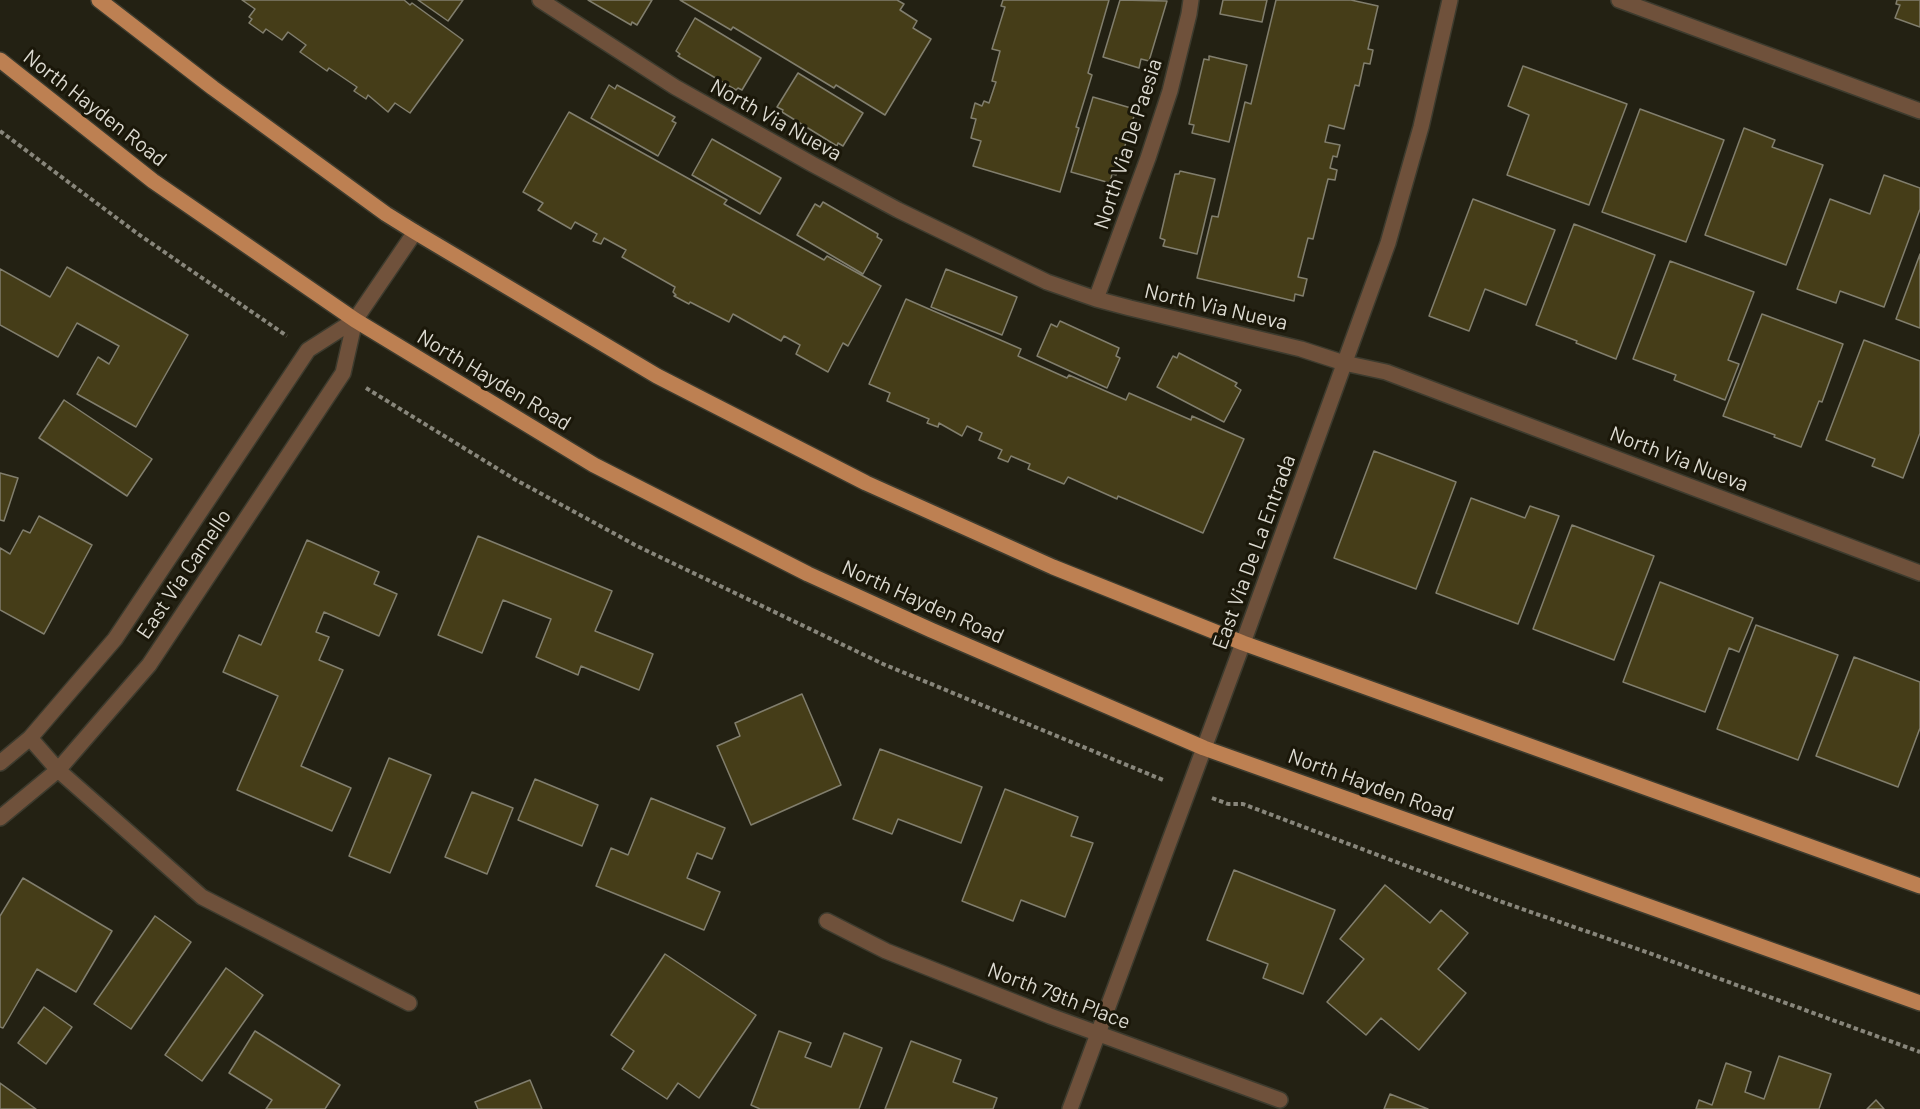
<!DOCTYPE html>
<html>
<head>
<meta charset="utf-8">
<style>
  body { margin:0 }
  canvas { display:block; background:#232113 }
</style>
</head>
<body>
<canvas width="1920" height="1109"></canvas>
<script>
const context = document.querySelector('canvas').getContext('2d');
context.lineJoin = 'round';
function fillPath(path, color) { context.fillStyle = color; context.fill(path, 'evenodd'); }
const toPath = rows => new Path2D(rows.map(r => 'M' + r).join(''));
function trace(path, color, width, dash) { context.strokeStyle = color; context.lineWidth = width; context.lineCap = dash ? 'butt' : 'round'; context.setLineDash(dash || []); context.stroke(path); }
function label(font, color, halo, rows, align = 'center') {
  context.font = font + ' Barlow,sans-serif'; context.lineWidth = 6; context.setLineDash([]); context.textBaseline = 'middle'; context.strokeStyle = halo; context.fillStyle = color; for (const [text, x, y, turn = 0] of rows) {
    context.save(); context.translate(x, y); context.rotate((+turn || 0) * Math.PI / 180); context.textAlign = isNaN(turn) ? turn : align; if (halo) context.strokeText(text, 0, 0); context.fillText(text, 0, 0); context.restore();
  }
}
const building = toPath([
  [242,0,404,0,410,5,412,3,463,40,410,113,395,103,388,112,368,95,366,99,354,91,357,87,329,68,327,71,300,52,306,45,288,32,282,40,266,29,263,33,249,23,252,19,249,17,255,9,242,0],
  [418,0,463,0,448,21,418,0],
  [588,0,652,0,637,25,632,22,631,25,588,0],
  [680,0,897,0,904,4,900,10,917,21,913,28,931,39,885,115,836,85,834,88,733,27,731,30,680,0],
  [1003,0,1109,0,1088,73,1092,75,1076,127,1079,128,1060,192,973,166,981,141,971,138,976,119,971,118,975,103,982,106,984,101,989,103,996,82,992,81,1000,51,992,49,1005,7,1001,6,1003,0],
  [1120,0,1167,1,1149,61,1141,59,1139,68,1103,57,1120,0],
  [1223,0,1267,0,1262,22,1220,14,1223,0],
  [1276,0,1351,0,1378,6,1368,49,1373,50,1370,64,1364,63,1359,86,1355,85,1344,129,1329,125,1325,142,1340,145,1337,157,1333,156,1330,168,1337,170,1335,180,1328,179,1313,239,1308,238,1298,277,1307,279,1303,296,1295,294,1294,301,1197,278,1212,216,1218,217,1245,102,1251,104,1276,0],
  [1897,0,1920,0,1920,27,1895,18,1900,5,1896,4,1897,0],
  [695,18,761,58,742,90,738,88,736,90,678,56,680,54,676,51,695,18],
  [1209,56,1247,65,1229,142,1192,133,1194,125,1189,124,1204,59,1209,60,1209,56],
  [1523,66,1627,104,1589,205,1507,175,1529,115,1508,106,1523,66],
  [798,73,863,113,843,146,838,143,837,146,782,112,783,110,777,107,798,73],
  [609,85,615,89,617,85,675,117,672,121,676,123,658,156,591,118,609,85],
  [1093,97,1131,108,1130,112,1135,113,1116,175,1112,174,1110,183,1071,172,1093,97],
  [1640,109,1724,140,1686,242,1602,212,1640,109],
  [569,112,727,200,724,204,824,260,827,256,881,286,848,346,843,343,828,372,796,354,800,345,784,336,781,341,733,314,729,322,690,302,689,304,674,296,676,295,673,292,675,287,622,257,626,250,604,238,601,244,593,241,597,234,575,222,571,229,538,210,543,203,523,192,569,112],
  [1744,128,1775,140,1772,147,1823,165,1786,265,1705,235,1744,128],
  [712,139,781,178,760,214,692,175,712,139],
  [1180,171,1215,179,1197,254,1163,246,1165,240,1160,238,1175,174,1179,174,1180,171],
  [1884,175,1920,188,1920,209,1884,307,1840,291,1836,303,1797,289,1830,199,1870,214,1884,175],
  [1473,199,1555,230,1526,305,1485,289,1469,331,1429,316,1473,199],
  [823,202,878,234,877,237,882,240,863,274,797,235,815,204,820,207,823,202],
  [1574,224,1655,255,1616,359,1576,343,1577,341,1536,325,1574,224],
  [1920,254,1920,328,1896,319,1920,254],
  [1670,261,1754,292,1728,360,1739,364,1725,400,1674,380,1676,375,1633,359,1670,261],
  [67,267,188,335,136,427,77,394,98,357,109,364,119,346,77,323,58,357,0,325,0,269,50,297,67,267],
  [946,269,1017,297,1002,335,931,307,946,269],
  [906,299,1021,349,1018,356,1067,378,1069,375,1126,400,1129,393,1191,420,1192,416,1244,439,1203,533,1118,496,1117,499,1068,477,1064,484,1028,469,1030,464,1011,456,1008,462,998,458,1002,450,979,440,982,433,967,426,962,436,939,423,938,427,927,423,929,419,887,401,890,393,869,384,906,299],
  [1762,314,1843,344,1822,402,1819,401,1801,447,1774,437,1775,435,1723,416,1762,314],
  [1060,321,1119,348,1116,356,1120,358,1107,388,1037,356,1051,324,1057,327,1060,321],
  [1864,340,1920,361,1920,433,1903,478,1872,466,1875,459,1826,440,1864,340],
  [1179,353,1237,383,1235,386,1241,390,1224,422,1157,387,1173,356,1177,358,1179,353],
  [64,400,152,459,127,496,39,438,64,400],
  [1374,451,1456,482,1416,589,1334,558,1374,451],
  [0,473,18,478,4,521,0,520,0,473],
  [1471,498,1525,518,1530,506,1559,516,1518,624,1436,593,1471,498],
  [39,516,92,545,44,634,0,610,0,548,10,554,23,530,30,533,39,516],
  [1572,525,1654,556,1614,660,1533,629,1572,525],
  [478,536,612,591,595,631,653,654,639,690,581,666,578,675,536,657,551,619,503,600,482,653,438,635,478,536],
  [307,540,379,572,374,584,397,594,379,636,324,612,316,632,329,637,319,660,343,670,301,766,351,788,332,831,237,790,278,696,223,672,239,635,261,645,307,540],
  [1660,582,1753,618,1739,652,1729,648,1705,712,1623,682,1660,582],
  [1756,625,1838,655,1798,760,1717,729,1756,625],
  [1854,657,1920,682,1920,728,1898,787,1816,756,1854,657],
  [802,694,841,785,751,825,717,746,740,736,735,723,802,694],
  [880,749,982,787,961,843,898,819,892,834,853,819,880,749],
  [389,758,431,775,390,873,349,856,389,758],
  [535,779,598,805,582,846,518,820,535,779],
  [1005,789,1078,817,1071,836,1093,843,1065,917,1021,900,1013,921,962,901,1005,789],
  [472,792,513,808,487,874,445,857,472,792],
  [651,798,725,828,712,859,697,853,687,878,720,892,704,930,596,886,611,848,628,855,651,798],
  [1234,870,1335,910,1303,994,1263,978,1268,964,1207,940,1234,870],
  [23,878,112,931,76,992,37,969,3,1028,0,1027,0,916,23,878],
  [1385,885,1430,923,1441,910,1468,933,1438,969,1466,993,1419,1050,1381,1018,1366,1035,1327,1002,1364,959,1340,939,1385,885],
  [155,916,191,942,131,1029,94,1004,155,916],
  [665,954,756,1015,699,1098,678,1083,667,1099,622,1069,634,1051,611,1035,665,954],
  [226,968,263,995,202,1081,165,1055,226,968],
  [44,1007,72,1027,46,1064,18,1043,44,1007],
  [255,1031,340,1085,325,1109,266,1109,272,1100,229,1073,255,1031],
  [779,1031,811,1043,805,1057,831,1067,844,1033,882,1048,859,1109,760,1109,751,1105,779,1031],
  [911,1041,961,1060,953,1082,997,1098,993,1109,885,1109,911,1041],
  [1779,1056,1831,1074,1819,1109,1696,1109,1699,1100,1712,1105,1726,1063,1751,1072,1745,1092,1764,1099,1779,1056],
  [530,1080,542,1109,478,1109,475,1102,530,1080],
  [0,1083,36,1109,0,1109,0,1083],
  [1390,1094,1428,1109,1384,1109,1390,1094],
  [1876,1100,1884,1109,1867,1109,1876,1100]
]);
const path = toPath([
  [0,131,138,234,287,336],
  [366,388,516,480,637,546,883,664,1163,780],
  [1212,798,1228,804,1243,804,1502,902,1649,953,1920,1052]
]);
const minor = toPath([
  [540,0,675,87,812,164,898,210,1047,282,1096,299,1130,308,1301,349,1344,363,1386,372,1920,573],
  [1619,0,1920,111],
  [1096,299,1148,158,1170,91,1189,14,1191,0],
  [30,738,58,770,202,897,409,1003],
  [0,763,30,738,115,639,308,350,355,320],
  [0,818,58,770,149,665,343,373,355,320,415,232],
  [827,921,886,951,1050,1016,1280,1100],
  [1070,1109,1243,643,1388,243,1421,127,1450,0]
]);
const major = toPath([
  [99,0,213,88,386,214,415,232,657,376,866,483,1053,567,1243,643,1920,886],
  [0,60,153,181,355,320,594,465,808,574,931,630,1204,748,1920,1003]
]);
const streetNames = [
  ["North Hayden Road",95,108,38],
  ["North Via Nueva",776,120,29],
  ["North Via De Paesia",1128,144,-72],
  ["North Via Nueva",1216,307,13],
  ["North Hayden Road",494,380,31],
  ["North Via Nueva",1679,459,21],
  ["East Via De La Entrada",1254,552,-70],
  ["East Via Camello",184,574,-56],
  ["North Hayden Road",923,602,24],
  ["North Hayden Road",1371,785,20],
  ["North 79th Place",1059,996,21]
];
fillPath(building, '#453d18');
trace(building, '#817e6d', 1.5);
trace(minor, '#3d3b2e', 18);
trace(major, '#3d3b2e', 18);
trace(path, '#88867b', 4, [4.5, 3]);
trace(minor, '#6f513b', 15);
trace(major, '#bd8052', 15);
label('21px', '#dcdad1', '#1a1709', streetNames);
</script>
</body>
</html>
